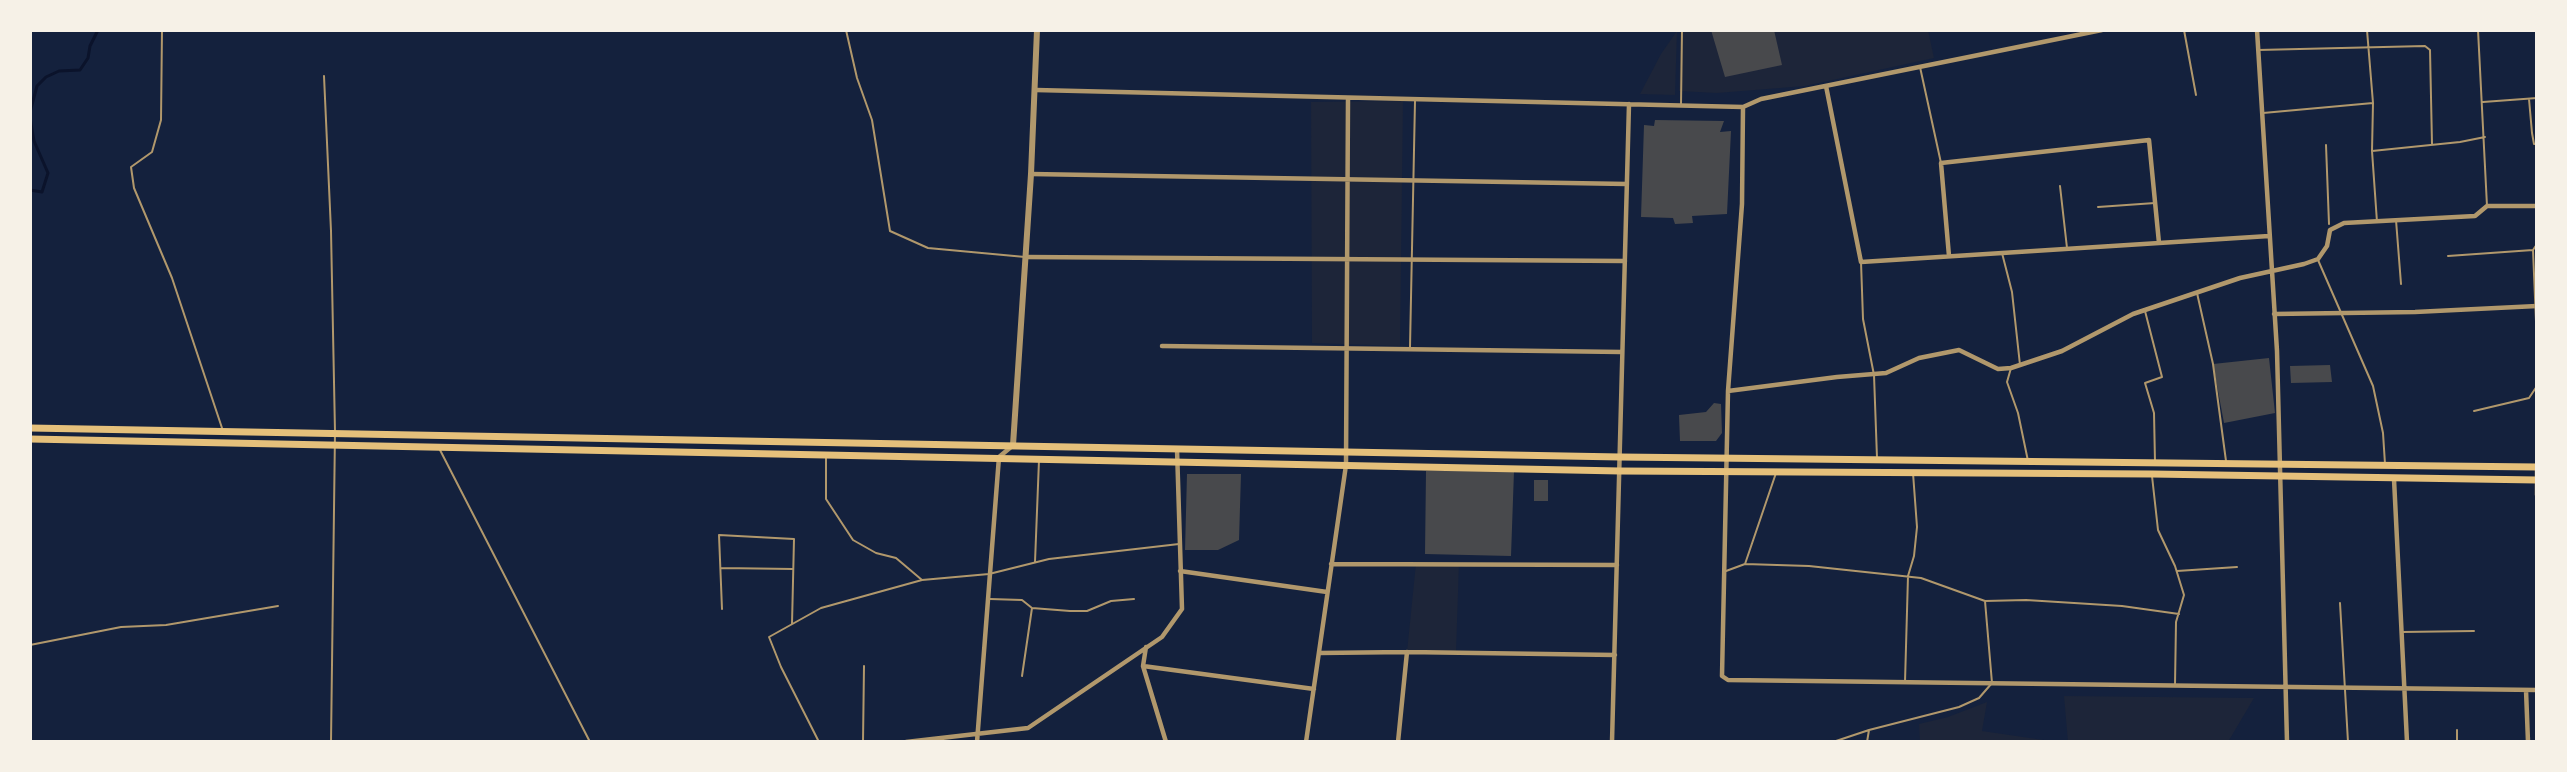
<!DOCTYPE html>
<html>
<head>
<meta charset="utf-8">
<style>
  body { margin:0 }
  #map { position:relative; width:2567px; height:772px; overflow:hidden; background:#14213d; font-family:"Source Serif 4",serif }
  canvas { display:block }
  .frame { position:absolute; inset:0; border:32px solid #f6f1e7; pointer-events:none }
</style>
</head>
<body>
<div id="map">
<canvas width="2567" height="772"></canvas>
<div class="frame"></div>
</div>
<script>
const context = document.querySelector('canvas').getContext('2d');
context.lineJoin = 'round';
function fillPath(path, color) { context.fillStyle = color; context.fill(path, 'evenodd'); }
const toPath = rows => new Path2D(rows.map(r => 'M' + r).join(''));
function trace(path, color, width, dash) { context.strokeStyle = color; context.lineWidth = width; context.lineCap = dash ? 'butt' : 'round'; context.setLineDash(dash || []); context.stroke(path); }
const green = toPath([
  [1681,30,1928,30,1934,58,1805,86,1717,93,1679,91],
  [1677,31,1675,95,1640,94,1661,54],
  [1403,101,1400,346,1312,343,1311,102],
  [1416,563,1459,563,1456,652,1407,652],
  [2064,696,2254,698,2228,742,2068,742],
  [1987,702,1982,731,2057,742,1920,742,1919,724,1948,717]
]);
const stream = toPath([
  [30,112,37,86,46,77,59,71,80,70,88,58,90,46,98,30],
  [30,118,34,141,48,173,42,192,30,190]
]);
const building = toPath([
  [1711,30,1774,30,1782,65,1725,77],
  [1655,120,1724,121,1720,132,1731,131,1727,214,1692,216,1693,223,1675,224,1673,218,1641,217,1644,125,1654,126],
  [2269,358,2275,413,2224,423,2213,364],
  [2330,365,2332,382,2291,383,2290,366],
  [1714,403,1721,404,1722,433,1716,441,1680,441,1679,415,1706,412],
  [1426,471,1514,471,1511,556,1425,554],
  [1187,474,1241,474,1239,540,1218,550,1185,550],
  [1534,480,1548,480,1548,501,1534,501]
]);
const service = toPath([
  [162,30,161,120,152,152,131,167,134,188,172,278,222,428],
  [846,30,857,78,872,120,890,231,928,248,1025,257],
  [2184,30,2196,95],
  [2367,30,2373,103,2372,151,2377,222],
  [2478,30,2487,206],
  [2258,50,2425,46,2430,50,2432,144],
  [1920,67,1941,163],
  [324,76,331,231,335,432,331,742],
  [2529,99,2532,133,2534,144,2537,144],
  [2483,102,2537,98],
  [1681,105,1682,30],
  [2263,113,2373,103],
  [2326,145,2329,224],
  [2372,151,2460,142,2485,137],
  [2060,186,2067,248],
  [2098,207,2155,203],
  [2396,220,2401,284],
  [2537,244,2533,250,2537,345],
  [2002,253,2012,292,2020,365],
  [2448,256,2533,250],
  [2318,260,2373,386,2383,433,2385,464],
  [1861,262,1863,319,1874,375,1877,458],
  [2197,293,2213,364,2226,461],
  [2145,311,2162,377,2145,383,2154,413,2155,462],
  [1410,347,1415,101],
  [2011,368,2007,382,2018,413,2028,461],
  [2474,411,2529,398,2537,386],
  [439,448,590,742],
  [826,456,826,499,853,540,876,553,896,558,922,580],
  [2537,467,2537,424],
  [2152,476,2158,530,2175,566,2184,595,2176,622,2175,685],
  [1035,562,1039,460],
  [1745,564,1776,473],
  [721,568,793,569],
  [1726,571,1745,564,1809,566,1921,578,1985,601,2026,600,2122,606,2179,614],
  [2177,571,2237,567],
  [990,599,1022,600,1032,608,1070,611,1087,611,1111,601,1134,599],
  [2340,603,2348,742],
  [722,609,719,535,794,539,792,624],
  [2402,632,2474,631],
  [30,645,121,627,166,625,278,606],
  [1022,676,1032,608],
  [1905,682,1908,576,1914,556,1917,527,1913,473],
  [2457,730,2457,742],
  [819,742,781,667,769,637,821,608,922,580,989,574,1049,559,1179,544],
  [863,742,864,666],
  [1833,742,1869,730,1959,707,1979,698,1992,683,1985,601],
  [1867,742,1869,730]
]);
const minor = toPath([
  [2102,30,1761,99,1743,107,1742,204,1728,391,1722,676,1728,680,2537,690],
  [2257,30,2277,351,2287,742],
  [1826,86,1861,262,2269,236],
  [1036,90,1743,107],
  [1031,174,1627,184],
  [1949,256,1941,163,2149,140,2159,243],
  [1025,257,1625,261],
  [2274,314,2415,312,2537,306],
  [1162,346,1622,352],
  [1728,391,1837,377,1886,373,1919,358,1959,350,1998,369,2011,368,2062,351,2133,314,2240,278,2304,264,2318,259,2327,246,2330,230,2344,223,2475,216,2487,206,2537,206],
  [2537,467,2537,495],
  [2394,479,2407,742],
  [1331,564,1617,565],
  [1180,571,1327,592],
  [1146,647,1143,666,1166,742],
  [1319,653,1407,652,1615,655],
  [1143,666,1314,689],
  [2526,690,2528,742],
  [906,742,1028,728,1162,637,1182,609,1177,449],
  [977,742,999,457,1011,447],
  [1306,742,1346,465,1348,98],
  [1398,742,1407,652],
  [1612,742,1629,104]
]);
const tertiary = toPath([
  [1013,445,1031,174,1037,30]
]);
const secondary = toPath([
  [30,428,1620,457,2537,467],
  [30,439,1620,471,2152,474,2537,480]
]);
fillPath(green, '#1d2539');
trace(stream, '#0b132b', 3);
fillPath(building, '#48494c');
trace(service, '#b1986c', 2);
trace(minor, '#b1986c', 4.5);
trace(tertiary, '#b1986c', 6);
trace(secondary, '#e5c07b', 7);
</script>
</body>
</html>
